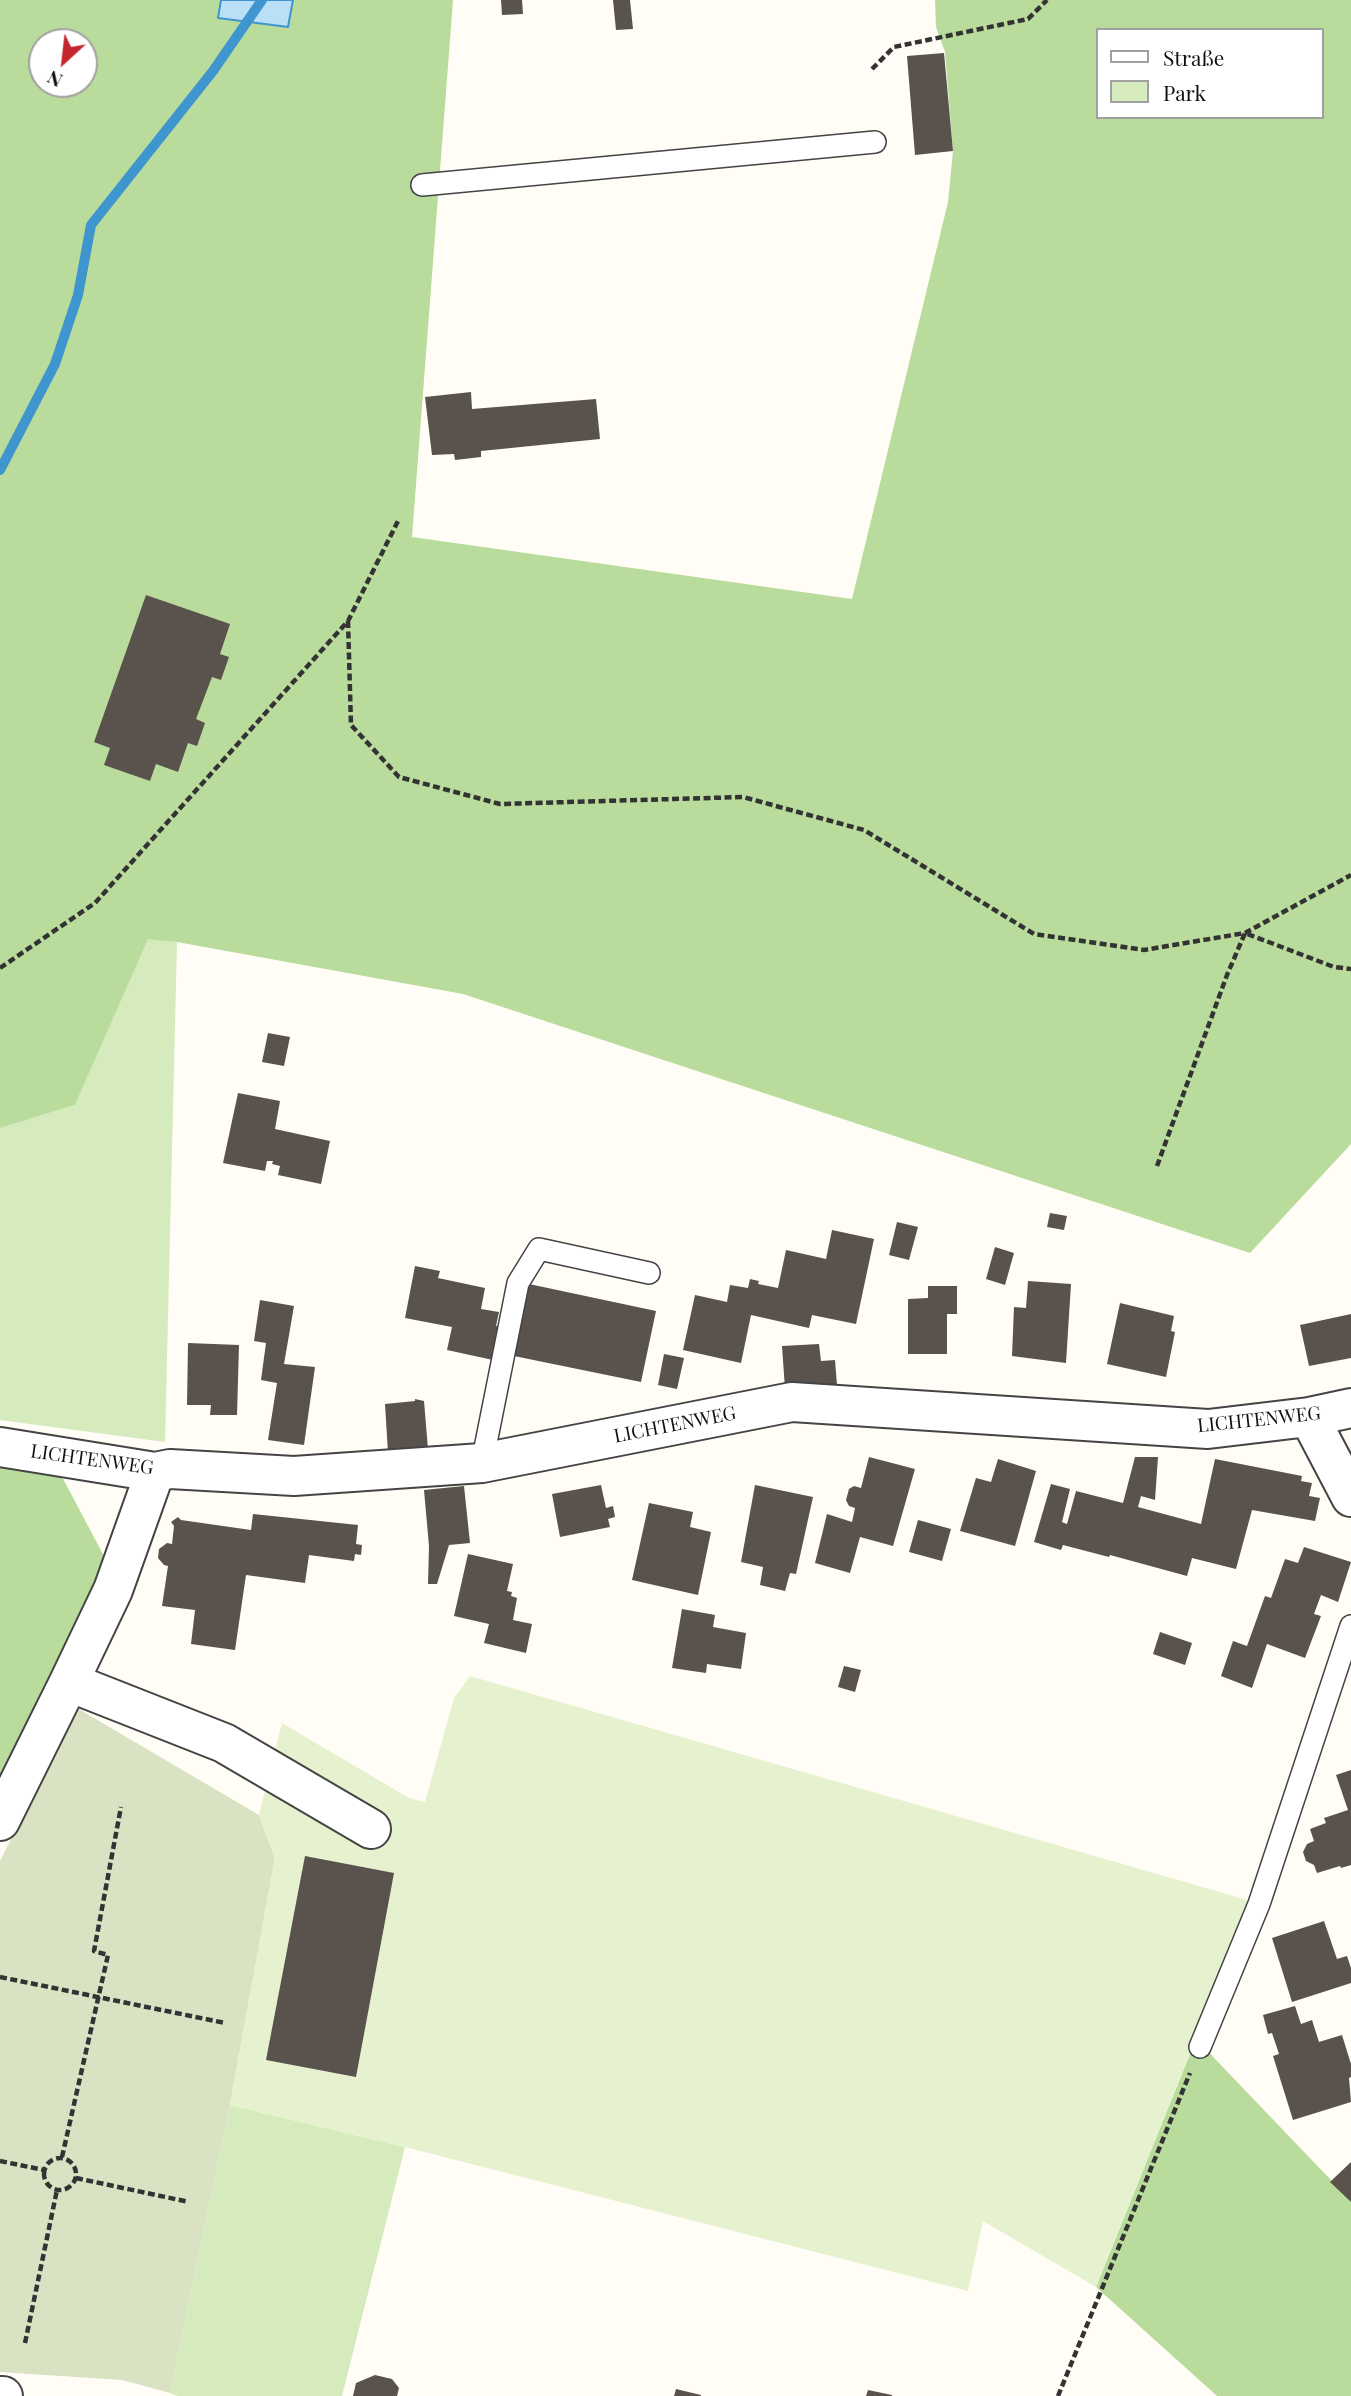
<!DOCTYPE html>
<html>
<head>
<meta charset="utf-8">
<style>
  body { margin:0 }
  #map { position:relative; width:1351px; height:2396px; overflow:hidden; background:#fffdf5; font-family:"Playfair Display",serif }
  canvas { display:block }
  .legend { position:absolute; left:1096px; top:28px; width:228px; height:91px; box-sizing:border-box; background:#fff; border:2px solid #a0a0a0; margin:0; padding:9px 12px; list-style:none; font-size:21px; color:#111 }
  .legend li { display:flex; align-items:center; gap:14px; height:35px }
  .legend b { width:35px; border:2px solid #a0a0a0 }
  .north { position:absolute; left:28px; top:28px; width:70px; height:70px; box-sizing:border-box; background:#fff; border:2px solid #a0a0a0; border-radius:50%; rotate:207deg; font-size:19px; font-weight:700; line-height:28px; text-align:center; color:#111 }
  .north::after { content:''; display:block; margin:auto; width:24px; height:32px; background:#c4262e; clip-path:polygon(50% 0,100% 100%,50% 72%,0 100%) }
</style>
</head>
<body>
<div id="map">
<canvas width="1351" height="2396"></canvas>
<ul class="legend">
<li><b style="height:9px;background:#fff"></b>Straße</li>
<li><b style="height:19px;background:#d5ebbd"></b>Park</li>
</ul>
<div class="north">N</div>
</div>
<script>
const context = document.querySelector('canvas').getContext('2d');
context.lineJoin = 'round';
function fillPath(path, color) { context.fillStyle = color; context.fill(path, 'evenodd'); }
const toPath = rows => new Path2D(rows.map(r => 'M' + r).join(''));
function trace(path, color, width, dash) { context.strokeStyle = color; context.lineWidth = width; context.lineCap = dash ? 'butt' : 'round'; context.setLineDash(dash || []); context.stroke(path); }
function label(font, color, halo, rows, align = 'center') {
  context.font = font + ' "Playfair Display",serif'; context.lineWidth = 7; context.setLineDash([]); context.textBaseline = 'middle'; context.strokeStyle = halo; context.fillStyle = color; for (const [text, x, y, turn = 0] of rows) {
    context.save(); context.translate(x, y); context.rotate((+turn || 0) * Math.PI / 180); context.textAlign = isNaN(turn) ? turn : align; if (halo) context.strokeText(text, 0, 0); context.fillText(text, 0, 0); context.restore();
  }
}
const green = toPath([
  [148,938,177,942,165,1442,0,1420,0,1128,75,1105],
  [230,2105,405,2147,342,2396,177,2396,170,2393]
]);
const forest = toPath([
  [0,0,453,0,412,537,852,599,948,202,953,151,945,52,936,27,935,0,1351,0,1351,1144,1250,1253,463,994,177,942,148,939,75,1105,0,1128],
  [1097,30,1321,30,1321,117,1097,117],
  [42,42,84,42,84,84,42,84],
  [0,1463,60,1473,106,1560,0,1796],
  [1196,2039,1351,2201,1351,2396,1217,2396,1096,2287]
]);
const cemetery = toPath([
  [77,1708,259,1815,275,1858,230,2105,170,2393,122,2380,0,2372,0,1861]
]);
const pitch = toPath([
  [470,1676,1251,1901,1096,2287,983,2221,968,2291,405,2147,230,2105,275,1858,259,1815,282,1723,409,1798,425,1802,454,1698]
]);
const water = toPath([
  [221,0,293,0,288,27,218,18,221,0]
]);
const stream = toPath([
  [0,470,55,364,78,295,91,225,213,71,262,0]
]);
const building = toPath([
  [501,0,522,0,523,14,502,15],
  [613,0,630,0,633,29,616,30],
  [944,53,953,151,915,155,907,56],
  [471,392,472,409,596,399,600,439,481,451,481,457,455,460,454,454,432,455,425,397],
  [146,595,230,624,220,654,229,657,221,680,212,677,196,719,205,723,197,746,188,743,178,772,156,764,150,781,104,765,110,748,94,742],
  [268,1033,290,1037,284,1066,262,1062],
  [238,1093,280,1101,275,1129,330,1141,321,1184,278,1175,280,1166,272,1164,273,1161,267,1161,265,1171,223,1163],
  [1050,1213,1067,1216,1064,1230,1047,1227],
  [897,1222,918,1227,909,1260,889,1255],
  [832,1230,874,1239,856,1324,812,1315,809,1328,751,1315,741,1363,683,1350,695,1295,727,1302,730,1285,748,1288,750,1279,759,1281,758,1284,778,1288,786,1250,826,1259],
  [995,1247,1014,1253,1005,1285,986,1279],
  [415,1266,440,1271,438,1278,485,1288,481,1309,499,1312,496,1326,500,1326,493,1360,447,1350,452,1327,405,1318],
  [1028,1281,1071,1284,1066,1363,1012,1356,1014,1307,1026,1308],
  [529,1284,656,1311,641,1382,514,1356],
  [928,1286,957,1286,957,1314,947,1314,947,1354,908,1354,908,1299,928,1298],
  [260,1300,294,1306,284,1364,315,1367,304,1445,268,1440,277,1383,261,1380,266,1343,254,1341],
  [1120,1303,1174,1316,1171,1331,1175,1332,1166,1377,1107,1364],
  [1351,1314,1351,1358,1309,1366,1300,1325],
  [188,1343,239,1345,237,1415,210,1415,211,1405,187,1405],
  [819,1344,821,1361,835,1360,837,1385,785,1389,782,1346],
  [664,1354,684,1358,677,1389,658,1385],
  [415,1399,424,1401,428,1449,388,1453,385,1404,415,1401],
  [869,1457,915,1469,893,1546,860,1537,850,1573,815,1563,827,1514,852,1522,855,1508,849,1506,846,1500,849,1489,854,1486,861,1488],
  [1135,1457,1158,1457,1155,1500,1141,1496,1138,1507,1201,1524,1215,1459,1302,1476,1301,1481,1312,1483,1309,1496,1320,1498,1315,1521,1252,1510,1236,1569,1192,1558,1187,1576,1110,1555,1109,1557,1063,1545,1061,1550,1034,1542,1051,1484,1070,1489,1062,1522,1067,1524,1076,1491,1123,1503],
  [998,1459,1036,1471,1015,1546,960,1531,976,1478,991,1482],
  [601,1485,606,1508,613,1506,615,1517,608,1519,610,1527,560,1537,552,1494],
  [755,1485,813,1497,796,1574,790,1573,785,1591,760,1585,763,1567,741,1562],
  [464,1486,470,1543,449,1545,437,1584,428,1584,429,1546,424,1490],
  [649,1503,693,1512,690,1527,711,1532,698,1595,632,1580],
  [253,1514,358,1525,356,1544,362,1545,361,1555,355,1554,354,1561,309,1555,305,1583,246,1575,235,1650,191,1644,195,1610,162,1606,168,1566,164,1565,158,1558,159,1549,167,1543,172,1544,174,1526,171,1522,178,1517,181,1520,251,1530],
  [918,1520,951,1529,942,1561,909,1552],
  [1304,1547,1351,1562,1338,1602,1321,1595,1314,1614,1321,1616,1305,1658,1267,1644,1252,1688,1221,1676,1233,1641,1247,1646,1265,1596,1271,1598,1285,1559,1298,1563],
  [468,1554,513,1564,507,1591,512,1592,511,1596,517,1598,513,1620,532,1624,526,1653,484,1643,489,1624,454,1616],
  [682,1609,715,1615,713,1627,746,1633,741,1669,707,1664,706,1673,672,1668],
  [1160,1632,1192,1643,1185,1665,1153,1654],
  [844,1666,861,1670,855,1692,838,1687],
  [1351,1770,1351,1865,1341,1868,1340,1866,1317,1873,1314,1865,1306,1861,1303,1852,1307,1844,1314,1841,1310,1829,1326,1823,1324,1818,1348,1810,1336,1775],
  [305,1856,394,1873,356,2077,266,2060],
  [1324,1921,1337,1959,1347,1956,1351,1968,1351,1983,1292,2002,1272,1938],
  [1295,2006,1301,2024,1312,2020,1319,2042,1342,2035,1351,2064,1351,2077,1349,2078,1351,2102,1293,2120,1273,2056,1279,2054,1272,2033,1268,2034,1263,2015],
  [1351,2162,1351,2202,1330,2182],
  [375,2375,392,2379,399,2388,397,2396,353,2396,356,2383],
  [676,2389,701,2395,701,2396,674,2396],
  [868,2390,892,2395,892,2396,866,2396]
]);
const path = toPath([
  [872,69,894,47,1028,19,1047,0],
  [348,621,351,725,399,777,500,804,743,797,864,830,1034,934,1144,950,1245,933,1351,875],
  [0,968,95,903,348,621,398,521],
  [1157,1166,1227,975,1245,933,1334,967,1351,969],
  [0,1977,225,2023],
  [62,2157,108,1955,94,1951,121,1807],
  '44 2174a16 16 0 1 1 32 0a16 16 0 1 1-32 0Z',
  [0,2161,44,2170],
  [76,2178,189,2202],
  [25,2343,57,2190],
  [1058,2396,1190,2073]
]);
const lane = toPath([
  [422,185,875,142],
  [482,1463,518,1283,539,1249,649,1273],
  [1200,2047,1259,1904,1351,1626]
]);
const street = toPath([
  [1309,1417,1351,1497],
  [0,1447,155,1472,170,1469,294,1476,482,1463,792,1402,1208,1429,1309,1417,1351,1408],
  [155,1472,113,1590,69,1682,224,1743,371,1829],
  [0,1821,69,1682],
  [0,2396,3,2396]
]);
const streetNames = [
  ["LICHTENWEG",1259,1420,-6],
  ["LICHTENWEG",675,1425,-11],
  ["LICHTENWEG",92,1460,8]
];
fillPath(green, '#d5ebbd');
fillPath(forest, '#b9dc9c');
fillPath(cemetery, '#d9e3c4');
fillPath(pitch, '#e6f2cf');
fillPath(water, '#b9e0f7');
trace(water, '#3f96cf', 2);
trace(stream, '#3f96cf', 10);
fillPath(building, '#5a524d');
trace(lane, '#444', 24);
trace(street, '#444', 42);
trace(path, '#333', 4.5, [7, 3.5]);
trace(lane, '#fff', 21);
trace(street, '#fff', 38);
label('19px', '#111', '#fff', streetNames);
</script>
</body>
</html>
